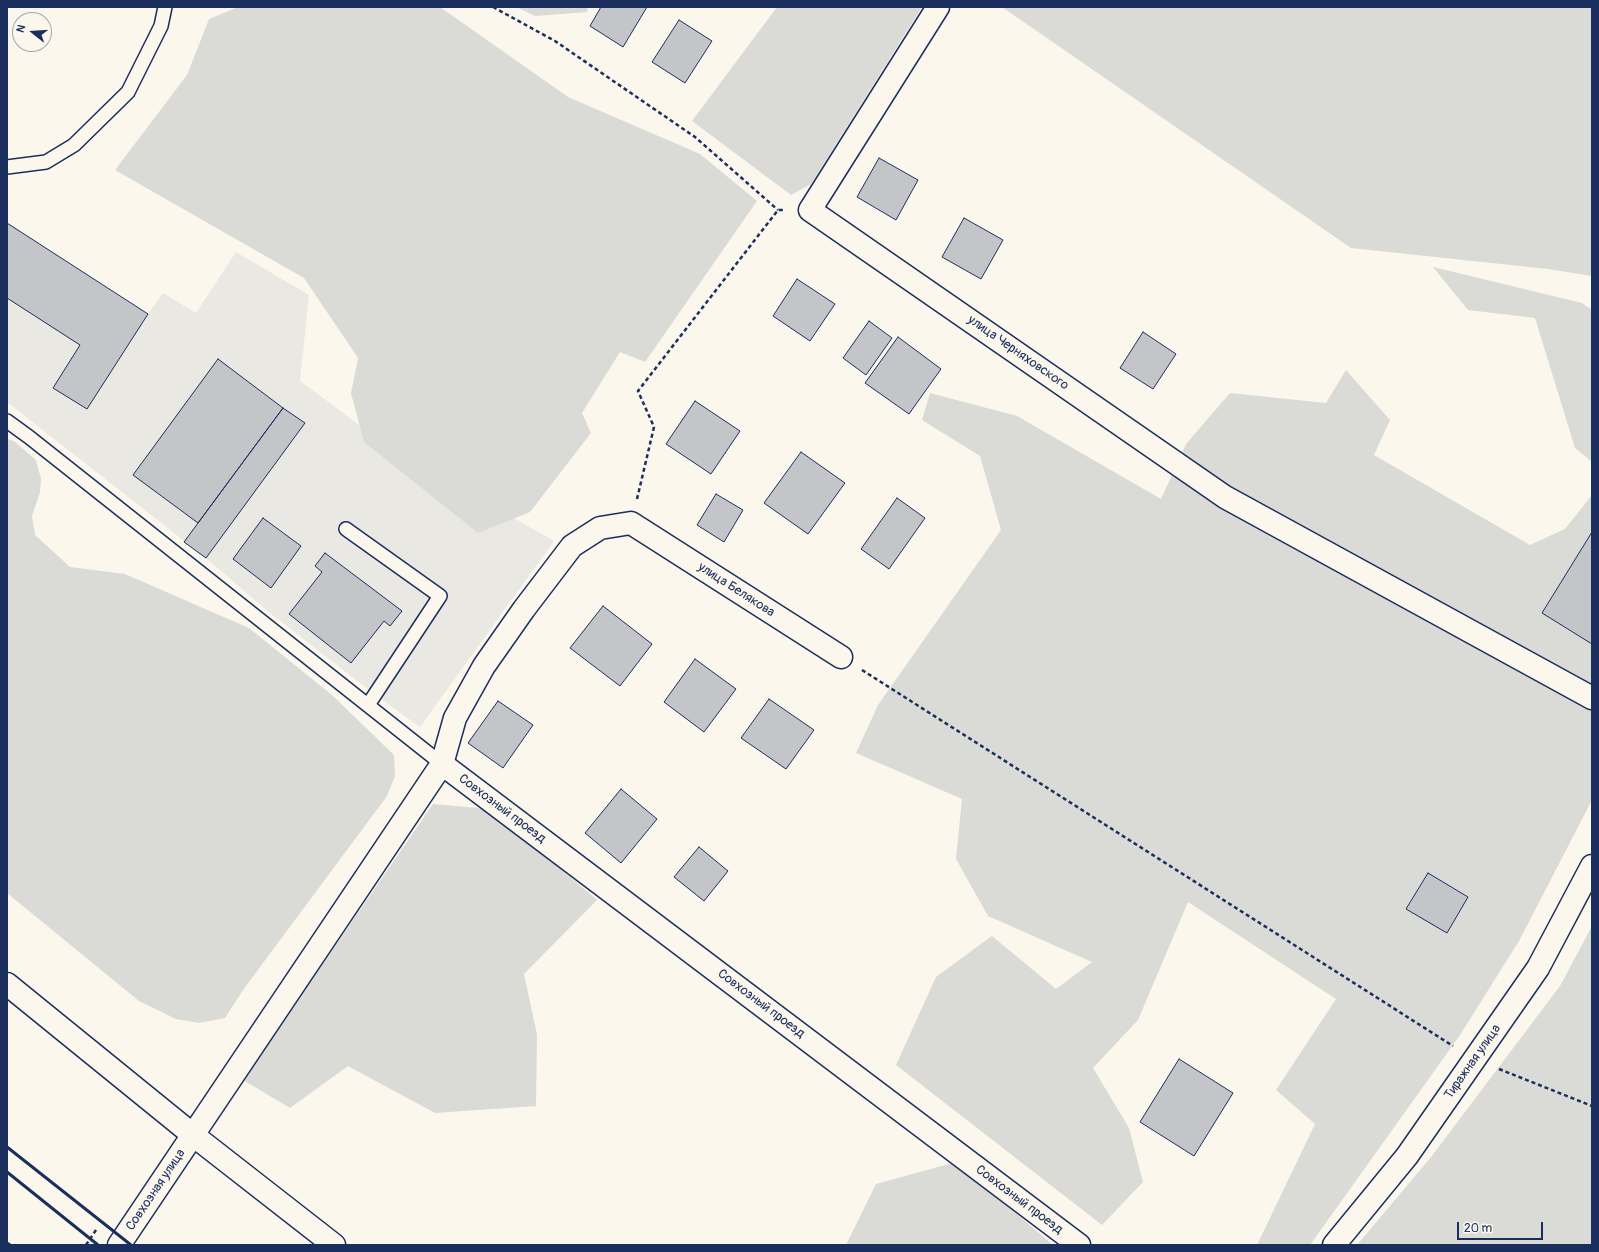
<!DOCTYPE html>
<html>
<head>
<meta charset="utf-8">
<style>
  body { margin:0 }
  #map { position:relative; width:1599px; height:1252px; overflow:hidden; background:#fbf7ec; font-family:Pangolin,sans-serif }
  canvas { display:block }
  .frame { position:absolute; inset:0; border:8px solid #1b2f5e; pointer-events:none }
  .north { position:absolute; left:12px; top:12px; width:40px; height:40px; box-sizing:border-box; background:#fbf7ec; border:1px solid #a1a7b3; border-radius:50%; rotate:287deg; font-size:11px; font-weight:700; line-height:16px; text-align:center; color:#1b2f5e }
  .north::after { content:''; display:block; margin:auto; width:14px; height:18px; background:#1b2f5e; clip-path:polygon(50% 0,100% 100%,50% 72%,0 100%) }
  .scale { position:absolute; left:1457px; top:1222px; width:86px; height:18px; box-sizing:border-box; border:2px solid #1b2f5e; border-top:0; padding-left:5px; font-size:12px; line-height:14px; white-space:nowrap; color:#1b2f5e; -webkit-text-stroke:3px #fbf7ec; paint-order:stroke }
</style>
</head>
<body>
<div id="map">
<canvas width="1599" height="1252"></canvas>
<div class="frame"></div>
<div class="north">N</div>
<div class="scale">20 m</div>
</div>
<script>
const context = document.querySelector('canvas').getContext('2d');
context.lineJoin = 'round';
function fillPath(path, color) { context.fillStyle = color; context.fill(path, 'evenodd'); }
const toPath = rows => new Path2D(rows.map(r => 'M' + r).join(''));
function trace(path, color, width, dash) { context.strokeStyle = color; context.lineWidth = width; context.lineCap = dash ? 'butt' : 'round'; context.setLineDash(dash || []); context.stroke(path); }
function label(font, color, halo, rows, align = 'center') {
  context.font = font + ' Pangolin,sans-serif'; context.lineWidth = 4; context.setLineDash([]); context.textBaseline = 'middle'; context.strokeStyle = halo; context.fillStyle = color; for (const [text, x, y, turn = 0] of rows) {
    context.save(); context.translate(x, y); context.rotate((+turn || 0) * Math.PI / 180); context.textAlign = isNaN(turn) ? turn : align; if (halo) context.strokeText(text, 0, 0); context.fillText(text, 0, 0); context.restore();
  }
}
const built = toPath([
  [7,223,148,314,163,293,196,313,236,252,309,295,300,381,385,444,554,541,420,727,374,694,266,610,206,558,7,402]
]);
const green = toPath([
  [238,7,440,7,568,97,700,154,757,201,645,362,620,352,582,413,591,433,530,512,478,533,364,442,351,393,358,358,304,278,115,170,187,75,209,19],
  [516,7,588,7,587,12,535,16],
  [777,7,922,7,811,184,791,195,692,121],
  [1002,7,1592,7,1592,276,1548,269,1351,248],
  [1433,267,1582,303,1592,310,1592,462,1575,448,1535,318,1468,310],
  [1346,370,1390,420,1374,455,1530,545,1565,529,1592,495,1592,800,1519,941,1460,1035,1310,1245,1257,1245,1315,1124,1276,1090,1336,999,1188,902,1138,1020,1093,1068,1129,1128,1143,1182,1102,1225,896,1065,936,977,992,936,1056,989,1092,962,988,916,956,859,962,799,856,753,878,705,1001,530,980,456,922,420,930,393,1017,416,1161,499,1186,444,1230,393,1326,403],
  [7,439,14,441,36,460,41,479,40,492,32,516,35,535,70,567,125,574,249,628,332,695,394,755,395,776,387,796,243,990,225,1018,199,1023,176,1019,139,1001,7,893],
  [433,804,490,809,597,900,524,974,537,1035,536,1106,435,1113,348,1066,290,1108,243,1080],
  [1592,926,1592,1245,1357,1245,1431,1157,1560,986],
  [956,1162,1053,1245,846,1245,876,1184]
]);
const building = toPath([
  [601,7,647,7,623,47,590,26,601,7],
  [679,20,712,41,685,83,652,62,679,20],
  [879,158,918,180,896,220,857,197,879,158],
  [964,218,1003,240,981,279,942,257,964,218],
  [7,223,148,314,87,409,53,388,80,345,7,298,7,223],
  [797,279,835,304,810,341,773,316,797,279],
  [869,321,892,338,866,375,843,358,869,321],
  [1143,332,1176,354,1153,389,1120,368,1143,332],
  [898,337,941,369,909,414,865,383,898,337],
  [218,359,283,408,198,523,133,475,218,359],
  [695,401,740,431,711,474,666,444,695,401],
  [283,408,305,423,206,558,184,542,283,408],
  [801,452,845,483,808,534,764,503,801,452],
  [716,494,743,510,724,542,697,525,716,494],
  [897,498,925,518,889,569,861,549,897,498],
  [263,518,301,546,271,588,233,559,263,518],
  [1592,532,1592,644,1542,613,1592,532],
  [325,553,402,611,390,626,384,621,351,663,289,614,322,572,315,566,325,553],
  [603,606,652,644,620,686,570,648,603,606],
  [695,659,736,689,704,732,664,702,695,659],
  [769,699,814,730,786,769,741,738,769,699],
  [498,701,533,725,503,768,468,743,498,701],
  [621,789,657,819,621,863,585,833,621,789],
  [699,847,728,871,704,901,674,877,699,847],
  [1428,873,1468,897,1447,933,1406,909,1428,873],
  [1179,1059,1233,1093,1194,1156,1140,1122,1179,1059]
]);
const path = toPath([
  [493,7,555,41,695,137,778,210],
  [637,499,654,427,638,391,778,210,785,210],
  [862,670,1453,1046],
  [1499,1069,1592,1106],
  [86,1245,96,1230]
]);
const service = toPath([
  [7,167,46,162,74,145,128,92,161,26,165,7],
  [7,421,29,437,442,764],
  [346,529,440,596,368,705]
]);
const minor = toPath([
  [938,7,810,210,1225,497,1592,698],
  [442,764,455,718,484,666,524,609,572,546,600,528,631,523,841,657],
  [7,984,193,1135]
]);
const secondary = toPath([
  [193,1135,334,1245],
  [119,1245,442,764,1079,1245],
  [1334,1245,1407,1156,1538,968,1592,866]
]);
const rail = toPath([
  [7,1147,131,1245],
  [7,1172,98,1245],
  [7,1243,10,1245]
]);
const streetNames = [
  ["улица Черняховского",1018,353,35],
  ["улица Белякова",736,590,33],
  ["Совхозный проезд",502,809,37],
  ["Совхозный проезд",761,1004,37],
  ["Тиражная улица",1473,1062,-55],
  ["Совхозная улица",156,1190,-56],
  ["Совхозный проезд",1019,1200,37]
];
fillPath(built, '#eae8e2');
fillPath(green, '#dadad7');
fillPath(building, '#c3c5c9');
trace(building, '#1b2f5e', 1);
trace(service, '#1b2f5e', 16);
trace(minor, '#1b2f5e', 25);
trace(secondary, '#1b2f5e', 25);
trace(path, '#1b2f5e', 2.5, [4, 3]);
trace(service, '#fbf7ec', 13);
trace(minor, '#fbf7ec', 22);
trace(secondary, '#fbf7ec', 22);
trace(rail, '#1b2f5e', 3);
label('13px', '#1b2f5e', '#fbf7ec', streetNames);
</script>
</body>
</html>
